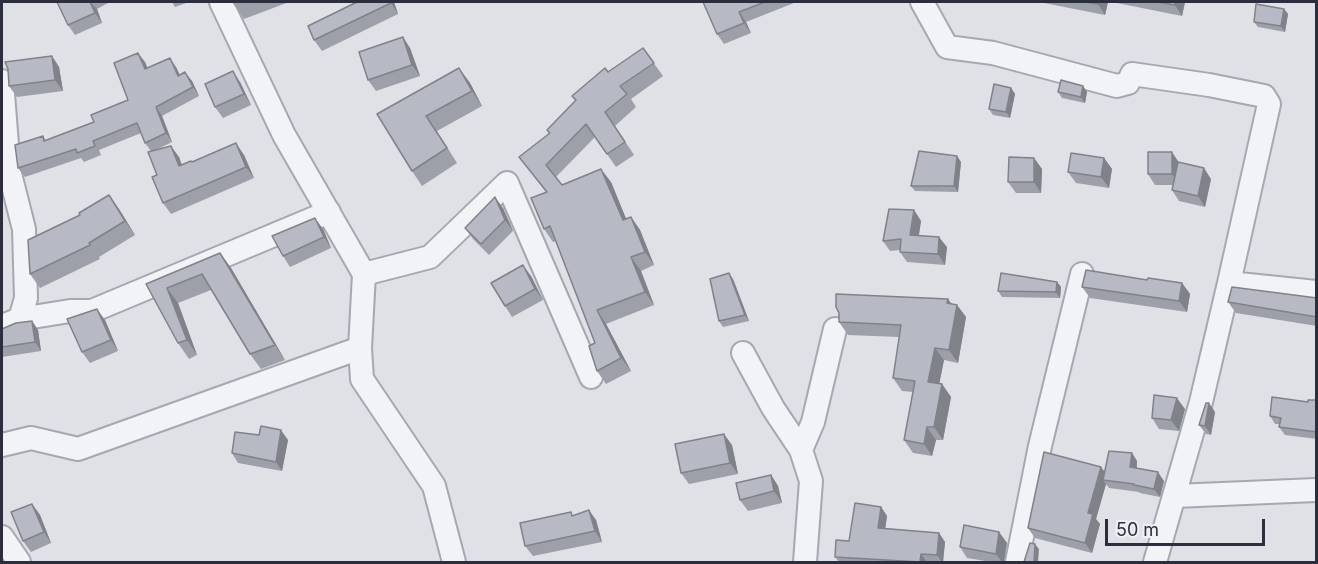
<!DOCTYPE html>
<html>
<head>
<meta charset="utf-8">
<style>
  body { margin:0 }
  #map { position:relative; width:1318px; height:564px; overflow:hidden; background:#dfe1e7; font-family:Inter,sans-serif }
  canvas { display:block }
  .frame { position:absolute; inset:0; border:3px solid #2a2e3d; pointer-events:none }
  .scale { position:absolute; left:1105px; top:519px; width:160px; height:27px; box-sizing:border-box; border:3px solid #2a2e3d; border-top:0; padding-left:8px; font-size:18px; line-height:21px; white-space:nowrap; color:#2a2e3d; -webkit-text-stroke:4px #eff0f5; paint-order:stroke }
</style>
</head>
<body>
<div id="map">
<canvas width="1318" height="564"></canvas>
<div class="frame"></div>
<div class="scale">50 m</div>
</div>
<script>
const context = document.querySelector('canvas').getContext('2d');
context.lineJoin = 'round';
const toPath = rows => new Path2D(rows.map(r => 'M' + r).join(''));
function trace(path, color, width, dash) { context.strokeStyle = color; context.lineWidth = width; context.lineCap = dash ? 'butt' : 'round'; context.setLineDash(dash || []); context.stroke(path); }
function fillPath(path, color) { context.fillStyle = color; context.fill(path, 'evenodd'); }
const street = toPath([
  [221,2,284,135,364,274,430,257,507,183,591,377],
  [922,2,947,47,993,53,1117,86,1128,83,1132,74,1209,85,1264,96,1269,104,1229,283],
  [2,81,9,170,24,229,26,298,20,319,2,326],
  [364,274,360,348,362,379,434,486,454,562],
  [20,319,70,311,92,311,329,212],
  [743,353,773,408,801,450],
  [2,445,31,438,78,449,360,348],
  [1175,496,1316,490],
  [2,537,19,562],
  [805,562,811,481,801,450,813,422,835,329],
  [1017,562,1040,446,1082,274],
  [1155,562,1201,402,1229,283,1316,292]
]);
const wall = toPath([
  [57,2,110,2,97,9,102,23,75,35,68,25],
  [172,2,189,2,175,7],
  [232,2,289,2,244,19],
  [357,2,394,2,398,14,322,51,314,40],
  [703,2,793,2,794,3,746,22,751,33,724,44,717,34],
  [1039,2,1108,2,1105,15],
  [1116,2,1185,2,1182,16,1117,3],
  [1284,9,1288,14,1285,32,1258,27,1254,22],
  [410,48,420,76,376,91,368,80],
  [643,48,663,76,631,99,636,107,615,126,634,155,616,167,595,137,556,177,562,185,611,182,626,219,631,217,640,230,654,265,641,271,654,305,606,324,631,371,606,384,597,371,595,343,556,241,553,242,544,229,546,192,519,157,549,134,547,130,575,101,572,96],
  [52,56,59,67,63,91,17,97,9,86],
  [145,62,147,68,176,67,180,75,192,81,199,96,162,116,172,142,154,151,179,157,182,165,244,155,254,178,171,214,163,203,151,151,145,143,141,133,99,150,101,155,84,162,81,158,25,177,18,168,43,136,46,141,94,122,128,100],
  [459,68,470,83,482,106,437,131,457,163,422,186,412,171,377,114],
  [240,82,251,105,223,118,215,107],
  [1083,86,1087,92,1085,103,1062,98,1058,92],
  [1011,88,1015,94,1010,118,993,115,989,109],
  [957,156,961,162,958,192,915,191,911,186],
  [1034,158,1042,169,1041,193,1016,193,1008,182],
  [1104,158,1112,169,1109,188,1076,183,1068,172],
  [1179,163,1211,179,1205,207,1179,201,1172,190,1173,185,1155,185,1148,174],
  [503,208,513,231,489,255,473,239,465,228],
  [119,209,135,235,99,257,100,259,40,288,30,274],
  [914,210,921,221,919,236,947,247,945,265,907,262,900,252,900,250,890,251,883,241],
  [323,229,331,248,290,267,283,256],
  [220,253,231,268,285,360,261,369,250,354,211,290,178,303,197,355,189,359,178,343,146,284],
  [531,276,543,300,512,317,505,306],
  [733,279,749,321,723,327,719,321],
  [1147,280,1182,283,1190,294,1187,312,1090,298,1082,287],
  [1057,282,1061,287,1060,298,1002,297,998,291],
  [1317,298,1317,326,1236,313,1228,302],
  [948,299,951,304,957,305,966,317,958,363,944,360,939,384,942,384,951,397,943,440,936,440,932,456,913,453,904,440,913,392,902,391,893,378,899,337,848,335,839,322],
  [105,320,118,351,90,363,82,352],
  [32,321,38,330,41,351,2,357,2,329],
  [1317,400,1317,439,1285,435,1279,427,1280,424,1275,424,1270,416],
  [1185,409,1179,431,1159,429,1152,418],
  [1215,412,1211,435,1206,434,1199,425],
  [288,440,282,471,238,463,232,453],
  [732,445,738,474,689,484,681,473],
  [1132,453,1137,461,1137,468,1164,481,1160,497,1140,493,1139,492,1109,488,1106,484,1096,519,1100,524,1092,553,1035,538,1028,528,1101,467,1105,472],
  [771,475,778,486,782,503,748,511,740,500],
  [32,504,40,515,51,543,31,552,23,541],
  [881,507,887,516,885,528,939,533,945,542,943,562,839,562,835,557],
  [574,515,596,520,602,542,533,556,525,546],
  [999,532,1007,543,1004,562,991,562,967,558,960,547]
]);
const shadedWall = toPath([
  [90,2,97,9,102,23,95,13],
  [390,2,394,2,398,14,391,3],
  [1098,2,1108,2,1105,15,1098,4],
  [1175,2,1185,2,1182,16,1175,5],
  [1284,9,1288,14,1285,32,1281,26],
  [739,12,746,22,751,33,744,23],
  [403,37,410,48,420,76,412,65],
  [138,53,145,62,152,78,145,69],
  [52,56,59,67,63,91,55,80],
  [170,58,176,67,184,85,178,76],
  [459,68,470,83,482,106,472,91],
  [233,71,240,82,251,105,244,94],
  [185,72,192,81,199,96,193,87],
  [1083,86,1087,92,1085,103,1081,97],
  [1011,88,1015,94,1010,118,1006,112],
  [156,107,162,116,172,142,166,133],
  [236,143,244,155,254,178,246,167],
  [171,146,179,157,186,177,179,166],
  [1172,152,1180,164,1179,185,1172,174],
  [957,156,961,162,958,192,954,186],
  [1034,158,1042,169,1041,193,1034,182],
  [1104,158,1112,169,1109,188,1101,177],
  [1204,168,1211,179,1205,207,1198,196],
  [601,169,611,182,632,233,623,220],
  [109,195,119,209,135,235,125,221],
  [495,197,503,208,513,231,505,220],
  [914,210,921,221,917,245,910,235],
  [631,217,640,230,654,265,645,252],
  [315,218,323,229,331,248,324,237],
  [939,237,947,247,945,265,938,254],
  [220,253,231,268,285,360,275,345],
  [631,257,641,271,654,305,645,292],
  [523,265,531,276,543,300,535,289],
  [729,273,733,279,749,321,745,315],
  [1057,282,1061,287,1060,298,1056,292],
  [1182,283,1190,294,1187,312,1179,301],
  [167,288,178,303,197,355,187,340],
  [948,299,956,310,957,305,966,317,958,363,949,350,947,303],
  [97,309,105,320,118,351,111,340],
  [597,310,606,324,631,371,621,358],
  [32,321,38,330,41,351,35,342],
  [935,348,944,360,937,395,928,382],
  [942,384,951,397,943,440,934,427],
  [1177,398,1185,409,1179,431,1171,420],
  [1209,403,1215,412,1211,435,1205,426],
  [927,427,936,440,932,456,924,444],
  [281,430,288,440,282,471,276,462],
  [724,434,732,445,738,474,730,463],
  [1132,453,1137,461,1136,475,1130,467],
  [1101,467,1108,477,1103,480,1106,484,1096,519,1100,524,1092,553,1085,543,1088,513],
  [1158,472,1164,481,1160,497,1154,489],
  [771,475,778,486,782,503,774,491],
  [32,504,40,515,51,543,44,532],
  [881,507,887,516,884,537,878,528],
  [589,510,596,520,602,542,595,531],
  [999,532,1007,543,1004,562,1002,562,996,554],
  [939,533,945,542,943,562,942,562,937,555],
  [1035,544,1039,549,1038,562,1034,562],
  [921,554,927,562,920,562]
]);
const building = toPath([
  [57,2,90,2,95,13,68,25,57,2],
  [357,2,390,2,391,3,314,40,308,26,357,2],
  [703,2,765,2,739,12,744,23,717,34,703,2],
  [1085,2,1098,2,1098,4,1085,2],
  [1157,2,1175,2,1175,5,1157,2],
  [1256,4,1284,9,1281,26,1254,22,1256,4],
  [403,37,412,65,368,80,359,52,403,37],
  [643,48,654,63,620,86,627,94,605,112,625,142,607,154,586,124,546,165,562,185,601,169,623,220,631,217,645,252,631,257,645,292,597,310,621,358,597,371,589,346,595,343,550,226,544,229,531,198,547,192,519,157,550,133,547,130,576,100,572,96,605,68,608,72,643,48],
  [138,53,145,69,170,58,178,76,185,72,193,87,156,107,166,133,145,143,137,123,93,141,95,146,77,153,76,149,18,168,15,145,43,136,44,141,94,122,91,115,128,100,114,63,138,53],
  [52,56,55,80,9,86,8,69,5,62,52,56],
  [459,68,472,91,426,116,447,148,412,171,377,114,459,68],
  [233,71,244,94,215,107,205,84,233,71],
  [1061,80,1083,86,1081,97,1058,92,1061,80],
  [994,84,1011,88,1006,112,989,109,994,84],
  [236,143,246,167,163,203,152,177,157,175,148,152,171,146,179,166,191,161,192,162,236,143],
  [919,151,957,156,954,186,911,186,919,151],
  [1148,152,1172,152,1172,174,1148,174,1148,152],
  [1071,153,1104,158,1101,177,1068,172,1071,153],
  [1009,157,1034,158,1034,182,1008,182,1009,157],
  [1178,162,1204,168,1198,196,1172,190,1178,162],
  [109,195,125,221,89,243,90,245,30,274,28,240,80,215,79,213,109,195],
  [495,197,505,220,481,244,465,228,495,197],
  [889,209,914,210,910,235,939,237,938,254,900,252,901,239,883,241,889,209],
  [315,218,324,237,283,256,272,236,315,218],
  [220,253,275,345,250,354,202,274,167,288,187,340,178,343,146,284,220,253],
  [523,265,535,289,505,306,491,283,523,265],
  [1086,270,1147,280,1148,278,1182,283,1179,301,1082,287,1086,270],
  [729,273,745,315,719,321,710,279,729,273],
  [1001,273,1057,282,1056,292,998,291,1001,273],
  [1232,287,1317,298,1317,317,1228,302,1232,287],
  [836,294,948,299,947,303,957,305,949,350,935,348,928,382,942,384,934,427,927,427,924,444,904,440,915,381,893,378,901,325,839,322,839,313,836,307,836,294],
  [97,309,111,340,82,352,67,319,97,309],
  [32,321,35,342,2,347,2,329,16,323,32,321],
  [1154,395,1177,398,1171,420,1152,418,1154,395],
  [1272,397,1308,402,1308,400,1317,400,1317,432,1279,427,1281,418,1270,416,1272,397],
  [1206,403,1209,403,1205,426,1199,425,1206,403],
  [261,426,281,430,276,462,232,453,235,432,259,435,261,426],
  [724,434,730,463,681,473,675,444,724,434],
  [1109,451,1132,453,1130,467,1158,472,1154,489,1134,485,1134,484,1103,480,1109,451],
  [1044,452,1101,467,1088,513,1093,514,1085,543,1028,528,1044,452],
  [771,475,774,491,740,500,736,483,771,475],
  [855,503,881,507,878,528,939,533,937,555,921,554,920,562,835,557,836,540,849,541,855,503],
  [32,504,44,532,23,541,11,512,32,504],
  [589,510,595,531,525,546,520,523,571,512,572,516,589,510],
  [964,525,999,532,996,554,960,547,964,525],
  [1030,543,1035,544,1034,562,1024,562,1030,543]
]);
trace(street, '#a5a8b1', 26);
trace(street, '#f2f3f6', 22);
fillPath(wall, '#9da0a9');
fillPath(shadedWall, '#808289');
fillPath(building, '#b7bac4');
trace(building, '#808289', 1.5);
</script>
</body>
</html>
